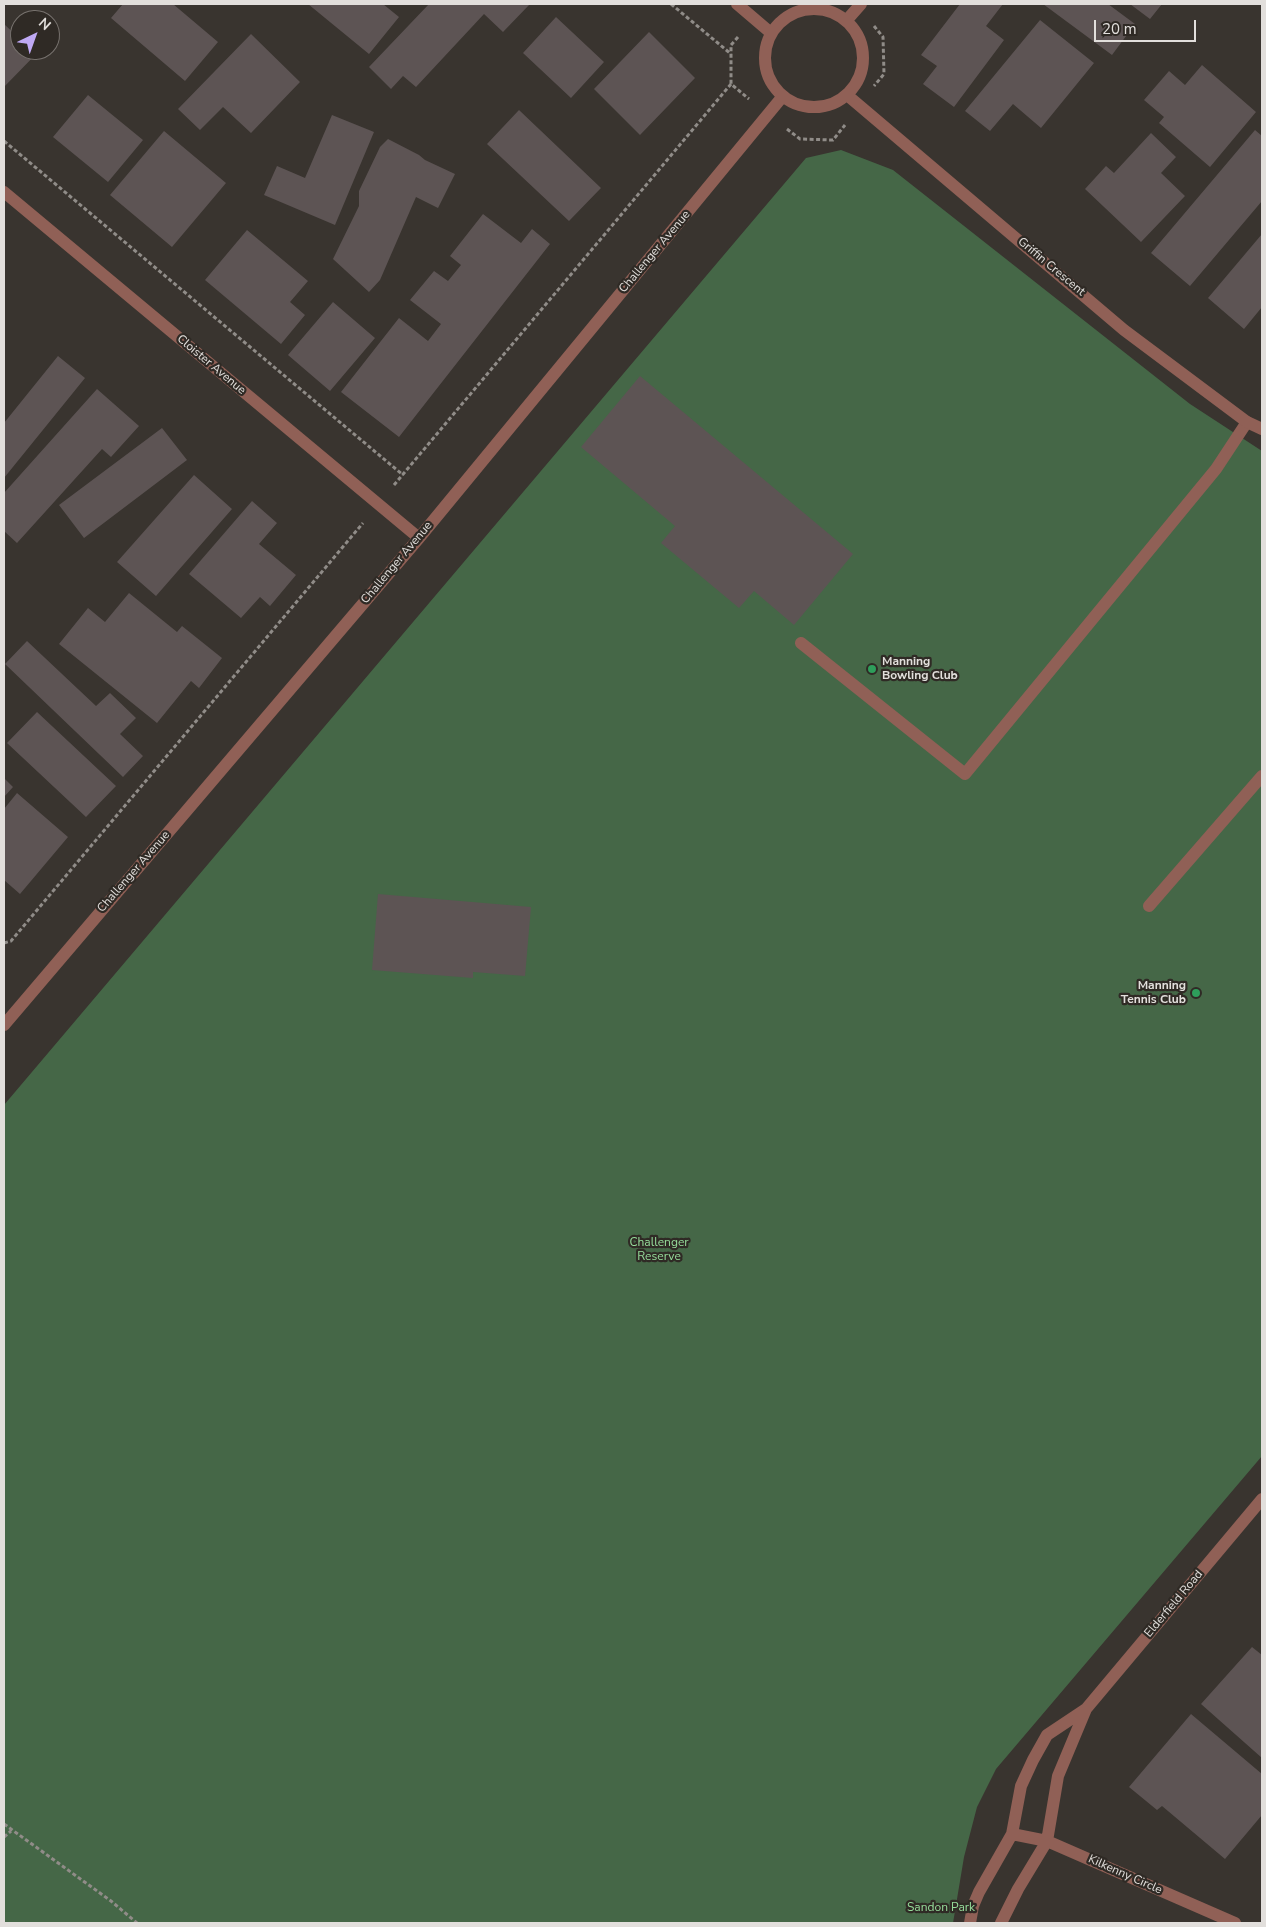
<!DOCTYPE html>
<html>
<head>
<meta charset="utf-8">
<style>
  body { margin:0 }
  #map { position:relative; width:1266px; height:1927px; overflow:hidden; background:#39342f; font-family:"Nunito Sans",sans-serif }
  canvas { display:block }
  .frame { position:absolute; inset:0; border:5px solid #e2dfdc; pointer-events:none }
  .north { position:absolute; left:10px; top:10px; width:50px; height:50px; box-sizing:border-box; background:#2f2a25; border:1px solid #77726e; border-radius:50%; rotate:42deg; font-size:14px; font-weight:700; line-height:20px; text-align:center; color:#e2dfdc }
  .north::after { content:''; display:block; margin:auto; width:18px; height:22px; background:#bfa9f4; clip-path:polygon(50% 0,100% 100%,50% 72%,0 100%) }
  .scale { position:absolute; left:1094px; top:20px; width:102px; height:22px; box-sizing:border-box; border:2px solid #e2dfdc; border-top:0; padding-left:6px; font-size:15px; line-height:18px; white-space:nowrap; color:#e2dfdc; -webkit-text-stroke:4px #2f2a25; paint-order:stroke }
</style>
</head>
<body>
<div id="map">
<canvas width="1266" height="1927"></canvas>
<div class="frame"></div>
<div class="north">N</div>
<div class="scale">20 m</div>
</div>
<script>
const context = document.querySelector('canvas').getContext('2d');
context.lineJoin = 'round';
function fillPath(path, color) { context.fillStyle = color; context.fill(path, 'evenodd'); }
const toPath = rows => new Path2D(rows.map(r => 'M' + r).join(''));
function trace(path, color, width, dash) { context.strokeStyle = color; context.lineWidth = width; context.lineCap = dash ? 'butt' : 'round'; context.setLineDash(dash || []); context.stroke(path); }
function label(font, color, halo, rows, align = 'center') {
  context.font = font + ' "Nunito Sans",sans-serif'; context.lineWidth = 4.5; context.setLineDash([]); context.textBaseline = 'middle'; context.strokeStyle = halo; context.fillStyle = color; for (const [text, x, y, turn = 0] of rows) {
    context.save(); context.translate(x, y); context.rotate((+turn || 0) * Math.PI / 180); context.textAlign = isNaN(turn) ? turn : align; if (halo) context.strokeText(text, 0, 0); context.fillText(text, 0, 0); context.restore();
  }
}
const green = toPath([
  [841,150,893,170,1190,404,1262,451,1262,1456,996,1769,977,1807,964,1857,953,1923,4,1923,4,1105,806,158]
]);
const building = toPath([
  [123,4,173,4,218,42,185,81,111,18],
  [308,4,383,4,399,17,369,54],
  [429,4,530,4,503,32,484,14,416,87,403,76,391,89,369,67],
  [960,4,1003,4,986,26,1004,40,954,107,923,84,937,66,921,55],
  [1043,4,1108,4,1135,24,1112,55],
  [1130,4,1162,4,1150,19],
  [556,17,604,62,571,98,523,53],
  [1040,20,1094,63,1041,128,1013,104,990,131,965,111],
  [4,24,20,39,20,50,40,50,4,87],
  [649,32,695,78,640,135,594,89],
  [251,34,300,82,251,133,223,107,200,130,178,109],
  [1202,65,1256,112,1210,167,1159,123,1164,117,1144,100,1169,71,1185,85],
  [88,95,143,140,108,182,53,137],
  [519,110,601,188,569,221,487,144],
  [332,115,374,132,335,225,264,195,277,166,305,178],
  [1255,130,1262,136,1262,201,1190,286,1151,253],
  [164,131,226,183,172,247,110,195],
  [1151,133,1176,157,1161,173,1185,196,1141,242,1085,189,1106,166,1114,173],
  [388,139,419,155,425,160,455,174,438,208,416,197,380,280,369,292,333,259,359,206,359,191,380,147],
  [483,214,521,243,532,229,550,244,399,437,341,392,399,318,428,341,441,324,410,300,434,271,448,281,461,265,450,256],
  [247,230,308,281,290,302,305,315,281,344,205,280],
  [1262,234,1262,307,1244,329,1208,298],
  [333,302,375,338,330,391,288,355],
  [58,356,85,378,4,478,4,423],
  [640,376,853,554,794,625,754,591,739,608,661,543,675,526,581,447],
  [97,389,139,426,111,457,102,449,17,543,4,531,4,493],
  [162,428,187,460,84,538,59,505],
  [194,475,232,509,156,596,117,562],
  [252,501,277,523,259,544,296,575,270,606,260,597,241,618,189,574],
  [129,593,177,632,182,626,222,658,199,688,191,681,157,723,59,644,88,608,105,622],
  [27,641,96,706,110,693,136,718,120,734,143,756,123,777,5,664],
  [37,712,116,786,86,817,7,743],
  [4,778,13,787,4,797],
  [17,793,68,837,20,894,4,880,4,809],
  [378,894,531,907,525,976,473,972,473,978,372,970],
  [1252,1647,1262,1655,1262,1758,1201,1704],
  [1191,1714,1262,1774,1262,1815,1225,1859,1162,1806,1157,1810,1129,1787]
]);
const path = toPath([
  [671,4,731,54],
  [874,26,883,37,884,74,874,86],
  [738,37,731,45,731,84,749,99],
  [787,129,800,139,833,140,845,125],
  [4,141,403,475],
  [394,485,731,84],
  [4,943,11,941,363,523],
  [4,1824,111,1901,137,1923],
  [4,1837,11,1831]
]);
const lane = toPath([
  [801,643,965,774,1216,469,1247,422],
  [1149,906,1262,776]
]);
const street = toPath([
  [737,4,771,33],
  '765 58a49 49 0 1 1 98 0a49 49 0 1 1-98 0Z',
  [846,21,861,4],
  [847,95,1124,330,1247,422,1262,429],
  [4,192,419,538],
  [4,1025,419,538,783,96],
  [1012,1834,1047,1841,1235,1923],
  [970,1923,973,1906,979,1892,1012,1834,1021,1786,1033,1760,1047,1735,1086,1709],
  [1001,1923,1018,1889,1047,1841,1058,1776,1086,1709,1262,1499]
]);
const markers = [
  [872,669,5,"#2e9e5b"],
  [1196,993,5,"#2e9e5b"]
];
const streetNames = [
  ["Challenger Avenue",655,252,-50],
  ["Griffin Crescent",1051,267,40],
  ["Cloister Avenue",211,365,40],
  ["Challenger Avenue",397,563,-50],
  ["Challenger Avenue",134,872,-49],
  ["Elderfield Road",1174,1604,-50],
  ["Kilkenny Circle",1125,1875,24]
];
const poiNames = [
  ["Manning",882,662],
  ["Bowling Club",882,676],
  ["Manning",1186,986,"right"],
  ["Tennis Club",1186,1000,"right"]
];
const parkNames = [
  ["Challenger",659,1243],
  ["Reserve",659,1257],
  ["Sandon Park",941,1908]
];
fillPath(green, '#456747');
fillPath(building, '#5d5454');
trace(path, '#908c88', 3, [4, 2.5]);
trace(lane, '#906056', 12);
trace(street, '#906056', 12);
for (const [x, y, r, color] of markers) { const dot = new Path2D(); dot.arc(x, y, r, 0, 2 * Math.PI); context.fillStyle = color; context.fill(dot); trace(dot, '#2f2a25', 2); }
label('12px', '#e2dfdc', '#2f2a25', streetNames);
label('bold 12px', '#e2dfdc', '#2f2a25', poiNames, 'left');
label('12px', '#96dd9b', '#2f2a25', parkNames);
</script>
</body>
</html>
